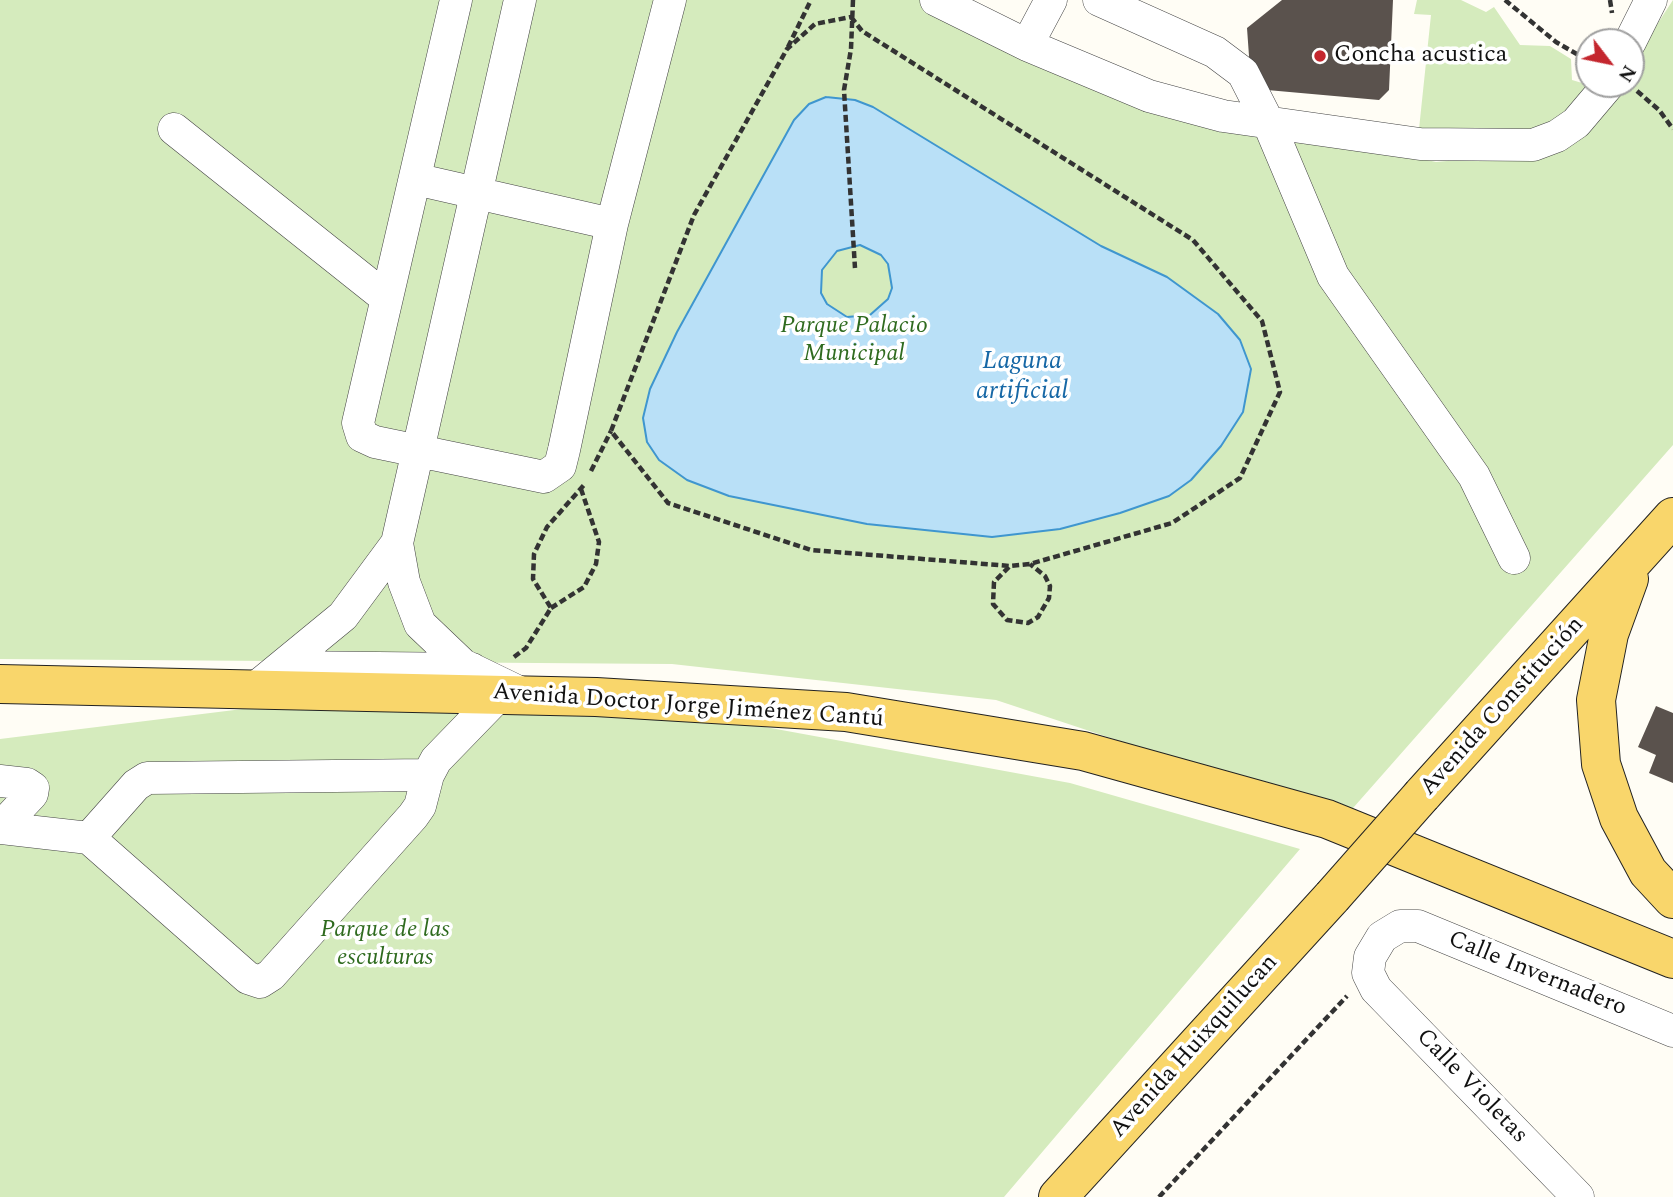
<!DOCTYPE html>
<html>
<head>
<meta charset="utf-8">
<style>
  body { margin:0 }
  #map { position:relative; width:1673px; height:1197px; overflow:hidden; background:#fffdf5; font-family:Spectral,serif }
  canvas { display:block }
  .north { position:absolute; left:1575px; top:28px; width:70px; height:70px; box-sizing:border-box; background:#fff; border:2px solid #a0a0a0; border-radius:50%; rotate:122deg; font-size:19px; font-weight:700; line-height:28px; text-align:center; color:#111 }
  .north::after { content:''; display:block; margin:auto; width:24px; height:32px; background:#c4262e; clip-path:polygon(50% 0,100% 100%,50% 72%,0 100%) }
</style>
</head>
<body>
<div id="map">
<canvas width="1673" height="1197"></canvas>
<div class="north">N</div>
</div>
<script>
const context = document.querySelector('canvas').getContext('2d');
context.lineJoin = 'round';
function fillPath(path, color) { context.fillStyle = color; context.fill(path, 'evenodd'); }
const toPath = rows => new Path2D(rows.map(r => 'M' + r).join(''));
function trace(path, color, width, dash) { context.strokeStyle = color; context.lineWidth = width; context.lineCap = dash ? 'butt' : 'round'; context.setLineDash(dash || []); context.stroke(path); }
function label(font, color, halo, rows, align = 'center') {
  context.font = font + ' Spectral,serif'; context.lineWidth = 7; context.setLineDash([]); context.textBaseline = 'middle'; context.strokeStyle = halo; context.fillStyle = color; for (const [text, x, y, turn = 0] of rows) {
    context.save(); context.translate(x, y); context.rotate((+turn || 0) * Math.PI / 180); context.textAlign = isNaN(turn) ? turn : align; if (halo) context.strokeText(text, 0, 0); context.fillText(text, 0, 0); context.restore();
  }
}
const green = toPath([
  [0,0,933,0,1223,114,1436,162,1564,150,1618,84,1631,84,1631,64,1673,0,1673,445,1346,816,996,700,672,664,0,659],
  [1417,0,1461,0,1486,12,1494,7,1520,45,1550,46,1571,59,1572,80,1599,88,1537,138,1419,129,1431,15,1414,14],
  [380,692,591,695,1070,783,1300,849,1004,1197,0,1197,0,739]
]);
const water = toPath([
  [826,97,855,100,873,107,1101,246,1167,277,1218,314,1240,340,1251,369,1243,412,1221,446,1191,480,1169,496,1120,513,1060,529,992,537,867,524,729,496,687,480,659,460,647,442,643,418,650,389,677,332,794,120,809,104,826,97],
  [860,245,881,255,888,264,892,288,888,299,870,315,847,317,827,304,821,293,822,270,837,251,860,245]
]);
const building = toPath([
  [1282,0,1393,0,1389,90,1379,100,1256,89,1251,84,1247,28],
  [1656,706,1673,713,1673,783,1649,773,1656,755,1638,747]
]);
const path = toPath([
  [853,0,851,49,844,90,855,268],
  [1505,0,1556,42,1589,61],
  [1610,0,1612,13],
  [851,17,862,31,1193,240,1262,321,1280,392,1240,478,1172,523,1030,564,1010,566,811,550,668,503,611,431,694,215,787,49,815,24,851,17],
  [788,47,811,0],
  [1637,91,1659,110,1673,129],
  [591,471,611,431],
  [1009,567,994,582,993,604,1007,620,1028,623,1038,617,1049,598,1050,586,1045,576,1030,564],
  [551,608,584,587,596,564,599,542,581,489],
  [514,657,526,648,551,608,533,579,534,554,547,527,584,485],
  [1159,1197,1347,996]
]);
const minor = toPath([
  [456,0,358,423,362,436,375,442,544,477,560,466,564,450,612,224,670,0],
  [520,0,397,543,404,582,420,624,463,665,523,694],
  [936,0,1027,45,1149,96,1223,116,1420,144,1533,145,1557,136,1576,123,1609,84],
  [1099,0,1215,52,1243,73,1269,124,1333,276,1474,476,1514,558],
  [1630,42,1651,0],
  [1027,45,1051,0],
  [174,129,385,297],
  [415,179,612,224],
  [282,667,472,669],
  [254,689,343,616,397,543],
  [0,781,27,784,33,788,32,794,0,828],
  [0,828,89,838,248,978,260,982,271,975,413,816,420,806,428,775,436,760,500,694],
  [89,838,136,785,147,778,428,775],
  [1578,1197,1376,989,1368,973,1370,957,1382,937,1400,926,1418,926,1673,1031]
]);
const major = toPath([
  [1629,579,1609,634,1596,700,1601,764,1619,818,1648,872,1673,899],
  [0,684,596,697,846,712,1083,751,1327,819,1673,959],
  [1422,795,1673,517],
  [1058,1197,1332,897]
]);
const majorBridge = toPath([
  [1332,897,1422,795]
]);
const markers = [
  [1320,56,7,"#c4262e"]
];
const poiNames = [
  ["Concha acustica",1334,56]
];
const parkNames = [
  ["Parque Palacio",854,327],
  ["Municipal",854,355],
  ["Parque de las",385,931],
  ["esculturas",385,959]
];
const streetNames = [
  ["Avenida Doctor Jorge Jiménez Cantú",688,707,4],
  ["Avenida Constitución",1503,707,-48],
  ["Calle Invernadero",1537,975,22],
  ["Avenida Huixquilucan",1195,1047,-48],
  ["Calle Violetas",1471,1087,46]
];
const waterNames = [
  ["Laguna",1022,363],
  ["artificial",1022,393]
];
fillPath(green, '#d5ebbd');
fillPath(water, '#b9e0f7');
trace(water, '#3f96cf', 2);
fillPath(building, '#5a524d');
trace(minor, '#444', 33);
trace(major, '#222', 40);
trace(path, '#333', 4.5, [7, 3.5]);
trace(minor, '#fff', 32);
trace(major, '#f9d66b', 38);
trace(majorBridge, '#222', 40, []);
trace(majorBridge, '#f9d66b', 38);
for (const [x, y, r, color] of markers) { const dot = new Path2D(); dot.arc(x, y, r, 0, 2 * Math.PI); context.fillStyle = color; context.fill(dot); trace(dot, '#fff', 2.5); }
label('24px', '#111', '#fff', poiNames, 'left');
label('italic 24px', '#2f6b1f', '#fff', parkNames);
label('24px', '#111', '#fff', streetNames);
label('italic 26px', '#1768a6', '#fff', waterNames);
</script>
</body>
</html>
